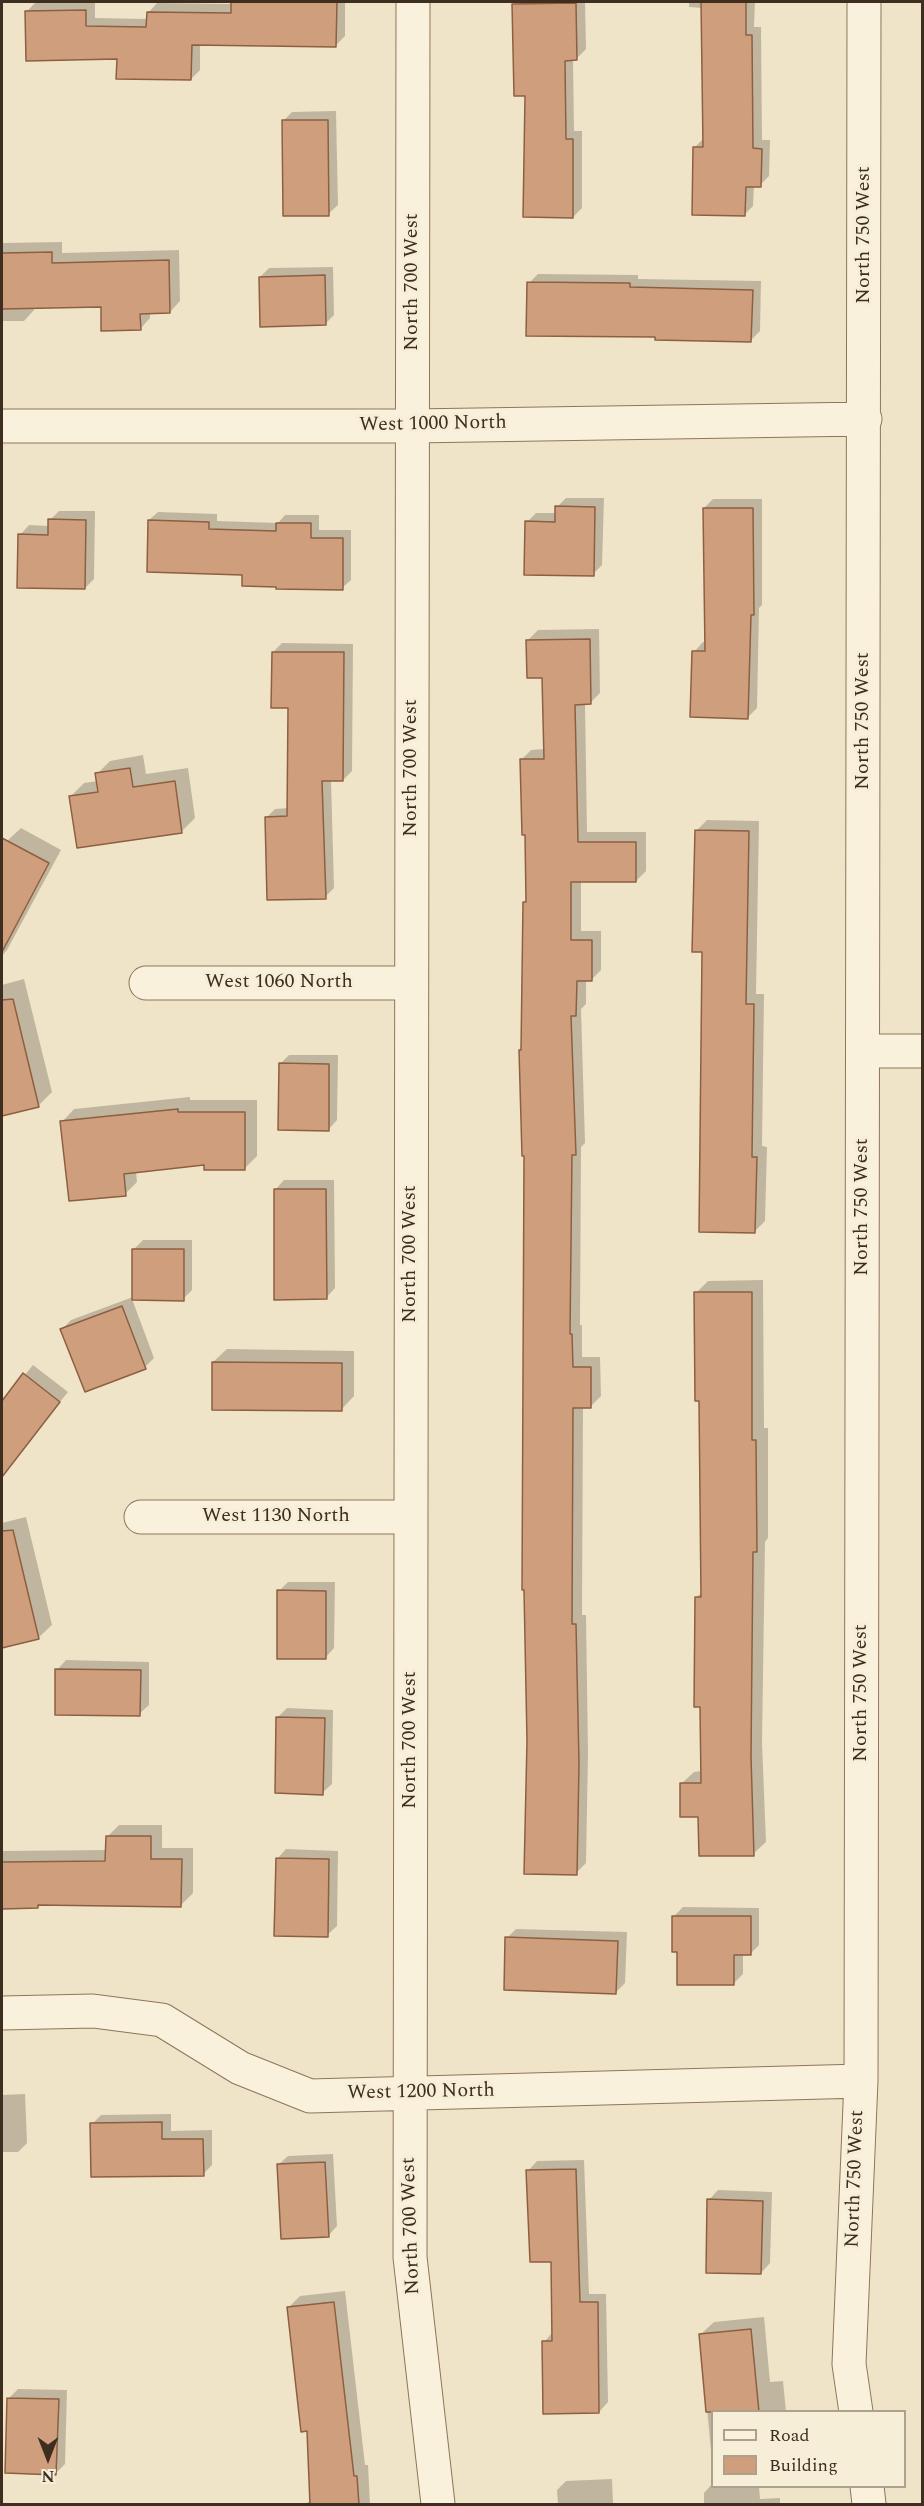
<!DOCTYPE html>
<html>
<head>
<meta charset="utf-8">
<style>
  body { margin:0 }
  #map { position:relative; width:924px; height:2506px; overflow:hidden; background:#f0e4c8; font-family:Spectral,serif }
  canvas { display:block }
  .frame { position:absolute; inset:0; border:3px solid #3d2e20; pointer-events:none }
  .legend { position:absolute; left:711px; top:2410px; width:195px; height:78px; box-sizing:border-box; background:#f7eed8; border:2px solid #ada18e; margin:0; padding:8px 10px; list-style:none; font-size:18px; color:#3d2e20 }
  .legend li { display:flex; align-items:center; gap:12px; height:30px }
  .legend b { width:30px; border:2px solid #ada18e }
  .north { position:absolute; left:18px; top:2428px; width:60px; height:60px; -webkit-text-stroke:4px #f7eed8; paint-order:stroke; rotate:180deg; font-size:16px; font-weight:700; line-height:24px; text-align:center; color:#3d2e20 }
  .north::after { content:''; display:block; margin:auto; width:21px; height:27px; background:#3d2e20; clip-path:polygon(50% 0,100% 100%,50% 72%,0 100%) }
</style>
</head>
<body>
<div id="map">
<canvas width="924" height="2506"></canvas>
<div class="frame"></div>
<ul class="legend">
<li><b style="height:8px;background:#faf1dc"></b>Road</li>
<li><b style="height:16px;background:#cf9f7d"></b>Building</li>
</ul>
<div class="north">N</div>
</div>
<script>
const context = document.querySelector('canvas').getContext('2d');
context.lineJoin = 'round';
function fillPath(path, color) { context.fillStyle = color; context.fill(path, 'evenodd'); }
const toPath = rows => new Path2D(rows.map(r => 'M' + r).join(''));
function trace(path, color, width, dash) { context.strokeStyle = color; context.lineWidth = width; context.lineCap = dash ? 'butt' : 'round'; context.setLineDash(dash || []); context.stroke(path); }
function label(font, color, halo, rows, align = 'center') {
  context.font = font + ' Spectral,serif'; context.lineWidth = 6; context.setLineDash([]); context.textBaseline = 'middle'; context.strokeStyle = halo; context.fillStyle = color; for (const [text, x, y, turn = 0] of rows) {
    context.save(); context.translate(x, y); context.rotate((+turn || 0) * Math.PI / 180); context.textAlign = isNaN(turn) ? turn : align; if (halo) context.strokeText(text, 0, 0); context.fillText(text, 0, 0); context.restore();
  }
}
const shadow = toPath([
  [95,2,95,18,148,19,148,13,157,3,232,4,232,2,345,2,345,36,335,46,200,43,200,70,191,79,118,57,26,12,35,3],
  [517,2,585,2,586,49,576,59,573,59,574,131,582,131,582,208,573,217,526,95,514,5],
  [689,2,755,2,754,27,761,27,762,140,770,140,769,176,760,185,754,185,753,206,744,215,695,147,704,138,703,8,689,7],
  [336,111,338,205,328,214,283,121,292,112],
  [62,242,62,253,179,250,180,301,170,312,150,312,150,318,140,329,102,306,34,307,34,310,24,321,2,321,2,243],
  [333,267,334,315,325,324,260,277,269,268],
  [538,274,638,275,638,279,761,281,760,331,751,340,529,283],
  [566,498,604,498,602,565,593,574,527,522,536,513,557,513,557,507],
  [713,499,762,499,762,605,759,608,757,708,748,717,694,652,703,642,706,642,704,508],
  [59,511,95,511,94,579,85,588,20,535,29,525,50,526,50,520],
  [158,512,217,514,217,521,278,523,285,515,319,515,319,530,351,530,351,580,342,588,277,585,243,574,149,520],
  [599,629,600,693,590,703,585,703,587,832,646,832,646,871,636,881,581,881,581,931,601,931,601,970,591,980,586,980,586,1004,581,1009,585,1143,581,1147,580,1325,582,1325,582,1357,600,1357,601,1396,590,1407,583,1407,582,1615,586,1615,588,1753,586,1863,576,1873,528,1741,526,1155,520,1050,522,1048,524,903,528,899,527,833,521,760,531,750,545,749,544,677,528,640,538,630],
  [282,643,353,644,352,771,343,780,331,780,334,888,325,897,266,818,275,809,289,808,290,706,273,652],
  [143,755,146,774,188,768,195,818,182,831,71,796,84,783,98,781,97,774,110,761],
  [707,820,759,821,756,994,764,994,762,1146,767,1147,765,1221,754,1232,703,951,696,831],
  [21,828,61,850,7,950,2,956,2,852,7,841],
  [24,979,52,1092,38,1106,2,1115,2,985],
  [289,1055,338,1055,337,1120,328,1130,280,1064],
  [190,1097,190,1100,257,1100,257,1156,245,1168,205,1163,136,1171,137,1182,125,1194,62,1122,74,1109],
  [284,1180,334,1180,335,1288,326,1298,275,1190],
  [143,1240,192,1240,192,1290,183,1299,132,1299,154,1358,145,1367,62,1329,71,1320,133,1297,134,1249],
  [763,1280,764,1428,768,1428,768,1538,765,1542,762,1743,766,1842,753,1854,700,1815,681,1784,694,1772,702,1771,696,1598,702,1592,701,1400,696,1293,708,1281],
  [227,1349,354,1351,354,1396,341,1410,213,1362],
  [33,1365,68,1392,15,1458,2,1448,2,1403],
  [26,1517,52,1625,38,1638,2,1647,2,1523],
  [288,1582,335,1582,334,1648,325,1658,279,1591],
  [66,1660,149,1662,149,1705,139,1714,57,1670],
  [287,1708,333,1710,332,1784,322,1793,277,1718],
  [119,1825,162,1825,162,1848,193,1848,193,1893,181,1905,40,1904,37,1907,2,1908,2,1851,107,1850,107,1837],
  [286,1849,338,1851,337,1926,327,1935,277,1859],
  [683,1907,759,1908,759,1945,750,1954,743,1953,743,1974,734,1983,678,1951,674,1916],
  [516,1929,627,1932,625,1983,616,1992,507,1938],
  [25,2094,27,2143,18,2152,2,2152,2,2095],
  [171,2114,171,2131,212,2130,212,2165,203,2174,92,2124,101,2115],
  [333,2154,337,2226,328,2236,278,2165,288,2156],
  [584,2160,589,2294,606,2294,608,2402,599,2412,544,2342,553,2332,552,2260,528,2171,537,2161],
  [718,2190,772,2192,770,2263,761,2273,709,2200],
  [345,2291,365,2465,368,2465,370,2504,304,2504,311,2501,308,2429,288,2308,300,2296],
  [764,2317,770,2382,783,2381,786,2412,712,2412,712,2461,700,2335,714,2322],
  [18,2389,67,2390,65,2464,56,2473,9,2398],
  [612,2479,613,2504,558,2504,557,2490,566,2481],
  [712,2484,712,2486,759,2486,760,2499,780,2498,780,2504,704,2504,704,2493]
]);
const building = toPath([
  [231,2,337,2,336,47,192,45,191,80,116,79,117,59,26,61,25,11,86,10,86,26,146,27,147,12,231,13,231,2],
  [701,2,746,2,746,35,752,35,753,148,762,149,761,187,746,187,745,216,692,215,693,147,703,147,701,2],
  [576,3,577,60,565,61,566,139,573,139,573,218,523,217,525,96,514,96,512,4,576,3],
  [282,120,328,120,329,216,283,216,282,120],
  [52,252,52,263,169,260,170,313,140,314,141,330,101,331,101,307,2,309,2,253,52,252],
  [325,275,326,325,260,327,259,277,325,275],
  [527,282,630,283,630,287,753,290,751,342,655,340,655,337,526,336,527,282],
  [555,506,595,507,594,576,524,575,525,521,555,522,555,506],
  [703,508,753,508,754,615,751,615,748,719,690,717,692,651,705,651,703,508],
  [48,519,86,520,85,589,17,588,18,534,48,535,48,519],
  [148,520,209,522,209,529,276,531,276,523,311,523,311,538,343,538,343,590,276,589,276,587,242,586,242,575,147,572,148,520],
  [590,639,591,704,575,705,578,842,636,842,636,882,571,882,571,940,592,940,592,981,577,981,576,1016,571,1016,576,1155,572,1155,570,1334,572,1334,573,1367,591,1367,591,1408,573,1408,572,1624,576,1624,579,1764,577,1875,524,1874,527,1741,524,1590,522,1590,524,1156,522,1156,519,1050,521,1050,523,902,526,902,525,835,522,835,520,759,544,759,542,678,527,678,526,640,590,639],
  [272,652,344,652,343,781,322,781,326,899,267,900,265,817,287,816,288,708,271,708,272,652],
  [130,768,133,787,175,781,182,833,77,848,69,796,98,792,95,773,130,768],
  [695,830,749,831,746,1004,754,1004,752,1157,757,1157,755,1233,699,1232,702,952,692,952,695,830],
  [2,838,49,863,2,952,2,838],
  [13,999,39,1107,2,1116,2,1000,13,999],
  [279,1063,329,1064,329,1131,278,1130,279,1063],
  [178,1109,178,1112,245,1112,245,1170,204,1170,204,1165,124,1174,126,1196,69,1201,60,1121,178,1109],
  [274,1189,326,1189,327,1299,274,1300,274,1189],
  [132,1249,184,1249,184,1301,132,1300,132,1249],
  [694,1292,752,1292,752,1440,756,1440,757,1552,753,1552,751,1756,754,1856,699,1856,698,1817,680,1817,680,1783,701,1783,700,1707,694,1707,695,1597,701,1597,699,1401,695,1401,694,1292],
  [122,1306,146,1369,85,1392,60,1329,122,1306],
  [212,1362,342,1363,342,1411,212,1410,212,1362],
  [23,1373,60,1402,2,1477,2,1401,23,1373],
  [13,1530,39,1639,2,1648,2,1531,13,1530],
  [277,1590,326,1591,326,1659,277,1659,277,1590],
  [55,1669,141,1670,140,1716,55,1715,55,1669],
  [276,1717,325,1718,323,1795,275,1793,276,1717],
  [106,1836,151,1836,151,1859,182,1859,181,1907,38,1905,38,1908,2,1909,2,1862,105,1861,106,1836],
  [276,1858,329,1859,328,1937,274,1936,276,1858],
  [672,1916,751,1916,751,1955,734,1955,734,1985,677,1985,677,1952,672,1952,672,1916],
  [505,1937,618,1941,616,1994,504,1990,505,1937],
  [162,2122,162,2139,203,2139,204,2176,91,2177,90,2123,162,2122],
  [325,2162,329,2237,281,2239,277,2164,325,2162],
  [576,2169,580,2302,598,2302,599,2413,543,2414,542,2341,552,2341,551,2262,530,2262,526,2170,576,2169],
  [707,2199,763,2201,761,2274,706,2273,707,2199],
  [334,2302,354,2476,357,2476,359,2505,310,2505,307,2431,301,2432,287,2307,334,2302],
  [751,2329,759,2412,706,2412,699,2334,751,2329],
  [7,2398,59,2399,56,2475,5,2473,7,2398]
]);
const minor = toPath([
  [413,2,410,2257,438,2504],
  [2,426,412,426,865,419],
  [146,983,411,983],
  [864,1051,922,1051],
  [141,1517,411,1517],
  [2,2013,93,2011,162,2020,240,2068,310,2096,861,2081],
  [856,2412,849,2364,861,2081,864,2],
  [867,2486,869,2504]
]);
const streetNames = [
  ["North 750 West",865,235,-90],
  ["North 700 West",413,282,-90],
  ["West 1000 North",433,425,-1],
  ["North 750 West",864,721,-90],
  ["North 700 West",412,768,-90],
  ["West 1060 North",279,983],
  ["North 750 West",863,1207,-90],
  ["North 700 West",411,1254,-90],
  ["West 1130 North",276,1517],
  ["North 750 West",862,1693,-90],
  ["North 700 West",411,1740,-90],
  ["West 1200 North",421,2093,-1],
  ["North 750 West",856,2179,-88],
  ["North 700 West",412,2226,-92]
];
fillPath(shadow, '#0003');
fillPath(building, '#cf9f7d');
trace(building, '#8d5f41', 1.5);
trace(minor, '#8d765c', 35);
trace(minor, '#faf1dc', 33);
label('20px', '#3d2e20', '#f7eed8', streetNames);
</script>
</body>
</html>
